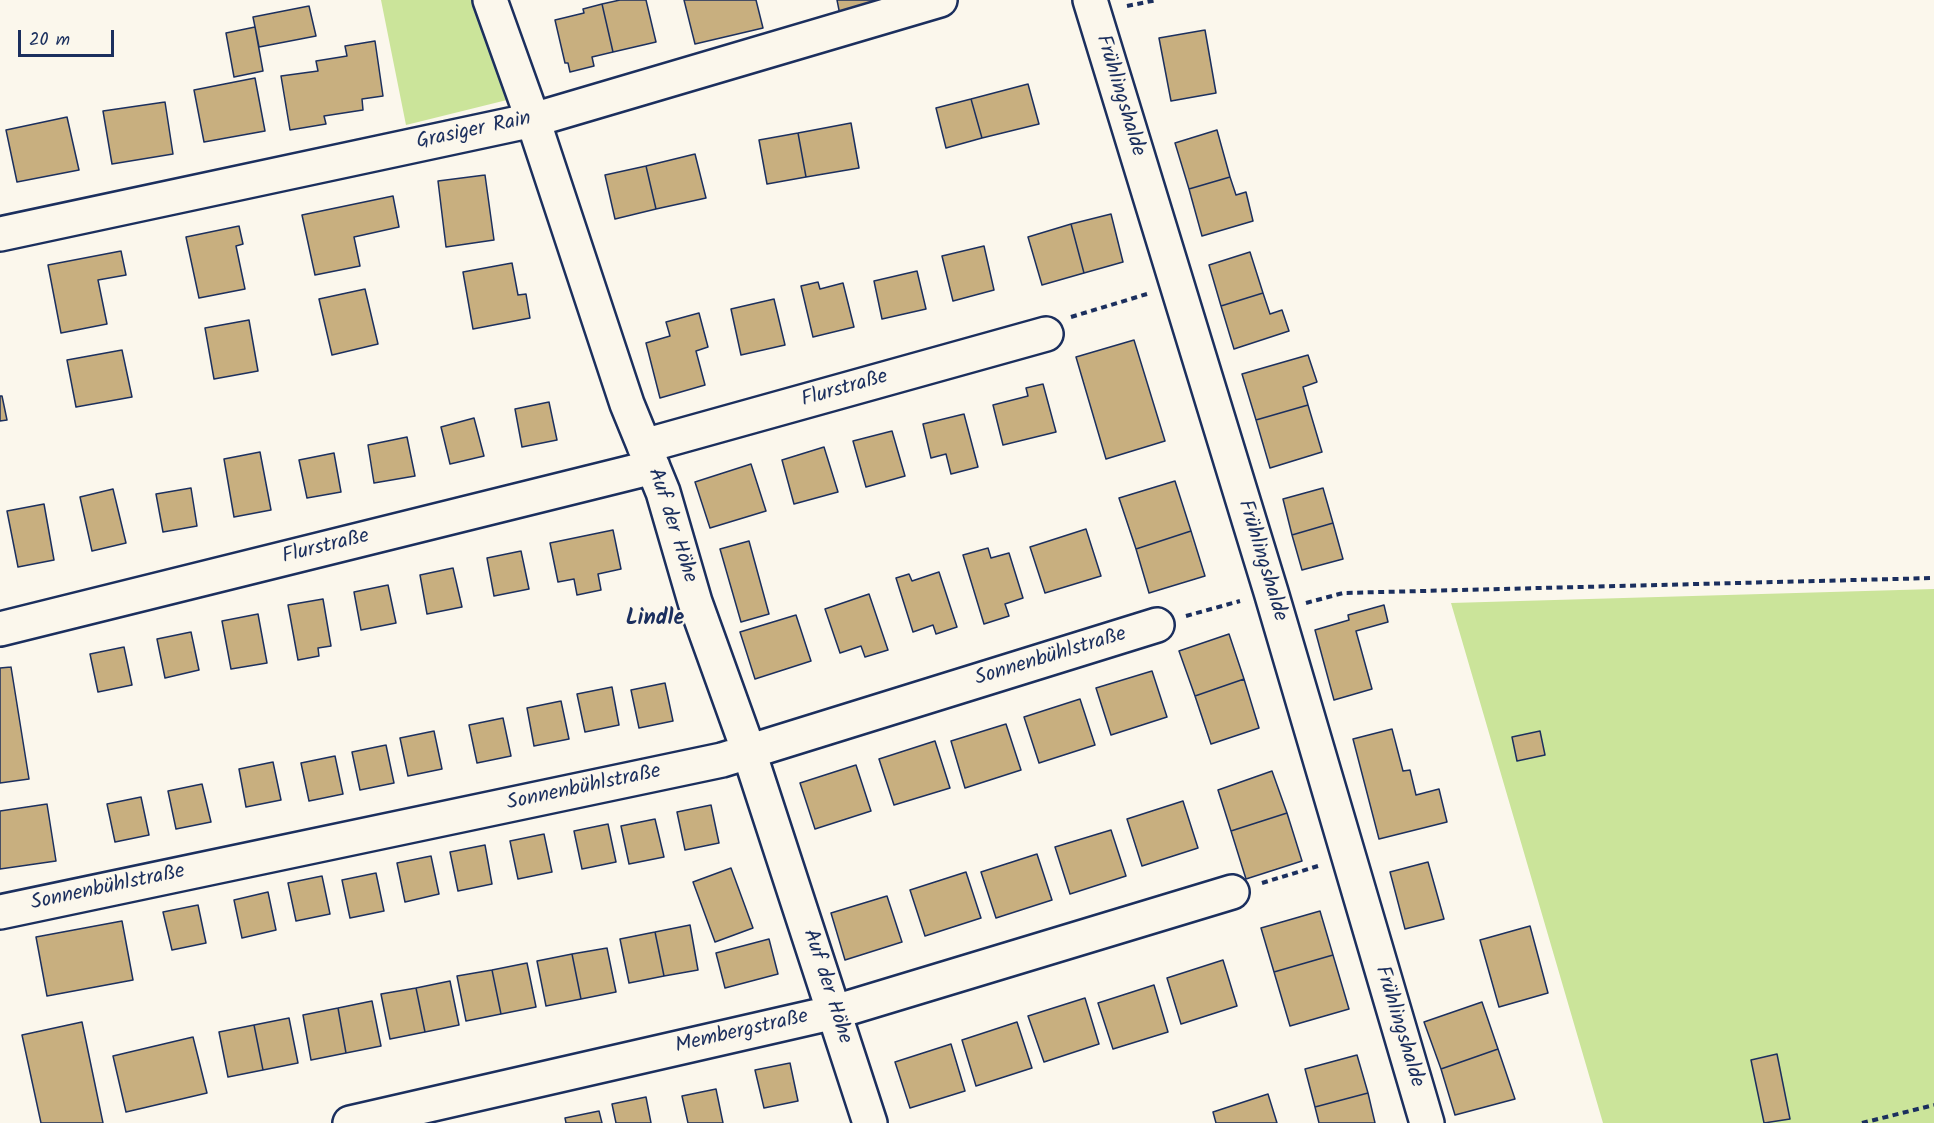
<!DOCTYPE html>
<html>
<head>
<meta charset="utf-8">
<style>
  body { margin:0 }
  #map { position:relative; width:1934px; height:1123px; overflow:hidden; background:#fbf7ec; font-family:Kalam,sans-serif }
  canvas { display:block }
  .scale { position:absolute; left:18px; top:30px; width:96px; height:27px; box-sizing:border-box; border:3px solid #1b2f5e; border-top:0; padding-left:8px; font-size:18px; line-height:21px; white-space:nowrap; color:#1b2f5e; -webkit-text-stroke:4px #fbf7ec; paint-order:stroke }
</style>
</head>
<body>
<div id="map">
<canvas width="1934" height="1123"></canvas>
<div class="scale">20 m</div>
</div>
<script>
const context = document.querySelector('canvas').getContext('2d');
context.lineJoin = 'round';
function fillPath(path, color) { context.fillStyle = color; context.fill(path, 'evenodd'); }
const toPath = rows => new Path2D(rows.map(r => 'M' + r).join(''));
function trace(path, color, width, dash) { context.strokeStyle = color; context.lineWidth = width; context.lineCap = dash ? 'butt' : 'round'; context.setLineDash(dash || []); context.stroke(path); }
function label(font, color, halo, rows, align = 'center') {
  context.font = font + ' Kalam,sans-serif'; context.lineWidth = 4.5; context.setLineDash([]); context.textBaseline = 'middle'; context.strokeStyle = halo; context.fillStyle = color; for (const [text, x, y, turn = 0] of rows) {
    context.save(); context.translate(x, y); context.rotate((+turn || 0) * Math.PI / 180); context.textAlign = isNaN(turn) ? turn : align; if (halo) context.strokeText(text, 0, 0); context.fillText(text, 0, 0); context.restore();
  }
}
const green = toPath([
  [381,0,474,0,511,99,406,125],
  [1934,589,1934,1123,1603,1123,1451,603]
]);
const building = toPath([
  [620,0,646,0,656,42,613,52,602,4,620,0],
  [684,0,756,0,763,28,695,44,684,0],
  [837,0,904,0,840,15,837,0],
  [602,4,613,52,592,57,594,66,570,72,568,63,565,63,555,20,584,13,583,9,602,4],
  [309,6,316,36,259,47,253,17,309,6],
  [255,27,263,71,234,77,226,33,255,27],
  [1205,30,1216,93,1171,101,1159,38,1205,30],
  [375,41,383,96,362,99,363,110,324,116,326,124,290,130,281,76,318,71,316,61,347,56,345,46,375,41],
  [255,78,265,131,204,142,194,90,255,78],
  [1028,84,1039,124,982,138,971,99,1028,84],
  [971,99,982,138,946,148,936,108,971,99],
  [165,102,173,154,112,164,103,111,165,102],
  [67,117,79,170,17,182,6,130,67,117],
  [851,123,859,168,806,177,798,133,851,123],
  [1217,130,1230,177,1189,189,1175,143,1217,130],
  [798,133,806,177,767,184,759,140,798,133],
  [695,154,706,198,656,209,646,166,695,154],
  [646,166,656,209,615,219,605,175,646,166],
  [485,175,494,240,446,247,438,181,485,175],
  [1230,177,1236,195,1246,192,1253,221,1202,236,1189,189,1230,177],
  [393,196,399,227,354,237,360,266,315,275,302,215,393,196],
  [1111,214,1123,262,1084,273,1071,224,1111,214],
  [1071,224,1084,273,1042,285,1028,237,1071,224],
  [239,226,243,244,236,246,245,289,199,298,186,237,239,226],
  [984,246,994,290,953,301,942,256,984,246],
  [121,251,126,275,98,280,107,324,61,333,48,265,121,251],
  [1250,252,1263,293,1221,306,1209,265,1250,252],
  [512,263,518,295,526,294,530,318,473,329,463,272,512,263],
  [917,271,926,309,882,319,874,281,917,271],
  [818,282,820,289,843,283,854,327,813,337,801,286,818,282],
  [365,289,378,344,332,355,319,299,365,289],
  [1263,293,1270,314,1282,310,1289,331,1234,349,1221,306,1263,293],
  [774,299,785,345,741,355,731,309,774,299],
  [699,313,708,347,696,351,705,385,660,398,646,343,670,336,666,322,699,313],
  [249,320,258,371,214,379,205,328,249,320],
  [1134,340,1165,441,1106,459,1076,357,1134,340],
  [122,350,132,397,76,407,67,360,122,350],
  [1308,355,1317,382,1303,387,1308,405,1256,420,1242,374,1308,355],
  [1043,384,1056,432,1003,445,993,405,1028,396,1026,388,1043,384],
  [0,396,2,396,7,420,0,421,0,396],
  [549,402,557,440,522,447,515,409,549,402],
  [1308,405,1322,452,1270,468,1256,420,1308,405],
  [964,414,978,467,951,474,946,454,931,458,923,424,964,414],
  [474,418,484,456,450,464,441,427,474,418],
  [892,431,905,476,866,487,853,441,892,431],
  [407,437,415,476,374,483,368,445,407,437],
  [824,447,838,492,794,504,782,460,824,447],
  [260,452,271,510,234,517,224,459,260,452],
  [334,453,341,492,307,498,299,460,334,453],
  [751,464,766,511,710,528,695,482,751,464],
  [1175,481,1191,531,1136,549,1119,498,1175,481],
  [191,488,197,526,163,532,156,494,191,488],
  [1323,488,1333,523,1292,535,1283,499,1323,488],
  [113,489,126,543,92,551,80,497,113,489],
  [44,504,54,560,18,567,7,511,44,504],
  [1333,523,1343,559,1302,570,1292,535,1333,523],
  [1086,529,1101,576,1045,593,1030,547,1086,529],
  [613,530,621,569,598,574,601,590,577,595,574,579,558,582,550,543,613,530],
  [1191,531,1205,576,1149,593,1136,549,1191,531],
  [749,541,769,614,741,622,720,549,749,541],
  [988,548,991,558,1009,553,1023,598,1005,604,1009,616,984,624,963,555,988,548],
  [521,551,529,589,494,596,487,558,521,551],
  [453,568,462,607,427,614,420,575,453,568],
  [939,572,957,627,936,634,933,625,913,632,896,578,909,574,912,581,939,572],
  [388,585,396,623,361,630,354,592,388,585],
  [869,594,888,650,865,657,861,646,840,653,825,609,869,594],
  [323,599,331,646,318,648,319,656,298,660,288,605,323,599],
  [1384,605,1388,622,1356,631,1372,689,1334,700,1315,630,1349,620,1348,615,1384,605],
  [258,614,267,663,231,669,222,621,258,614],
  [796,615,811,661,755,679,740,632,796,615],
  [191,632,199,670,165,678,157,639,191,632],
  [1229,634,1244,679,1195,696,1179,651,1229,634],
  [124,647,132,685,98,692,90,654,124,647],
  [11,667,29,779,0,783,0,668,11,667],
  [1152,671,1167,717,1111,735,1096,688,1152,671],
  [1244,679,1259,728,1211,744,1195,696,1244,679],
  [665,683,673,721,639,728,631,690,665,683],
  [612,687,619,725,585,732,577,694,612,687],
  [1080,699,1095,745,1039,763,1024,717,1080,699],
  [561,701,569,739,534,746,527,708,561,701],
  [503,718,511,756,477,763,469,725,503,718],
  [1006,724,1021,770,965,788,951,741,1006,724],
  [1392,729,1403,771,1410,770,1416,795,1439,789,1447,822,1379,839,1353,739,1392,729],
  [434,731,442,769,408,776,400,738,434,731],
  [1540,731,1545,755,1517,761,1512,737,1540,731],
  [935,741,950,788,894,805,879,759,935,741],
  [386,745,394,783,360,790,352,752,386,745],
  [335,756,343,794,309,801,301,763,335,756],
  [273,762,281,800,246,807,239,769,273,762],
  [856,765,871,811,815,829,800,783,856,765],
  [1272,771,1287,813,1231,831,1218,790,1272,771],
  [202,784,211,822,176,829,168,791,202,784],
  [141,797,149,835,115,842,107,804,141,797],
  [1183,801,1198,848,1142,866,1127,819,1183,801],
  [47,804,56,861,0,869,0,811,47,804],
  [711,805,719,843,685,850,677,812,711,805],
  [1287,813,1302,861,1246,879,1231,831,1287,813],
  [655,819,664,857,629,864,621,826,655,819],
  [608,824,616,862,582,869,574,831,608,824],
  [1111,830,1126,876,1070,894,1055,847,1111,830],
  [544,834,552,872,518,879,510,841,544,834],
  [485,845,492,884,458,891,450,852,485,845],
  [1037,854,1052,900,996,918,981,872,1037,854],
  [431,856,439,894,405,902,397,863,431,856],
  [1428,862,1444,919,1405,929,1390,872,1428,862],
  [731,868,753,928,715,942,693,882,731,868],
  [966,872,981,918,925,936,910,890,966,872],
  [376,873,384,911,350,918,342,880,376,873],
  [322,876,330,914,296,921,288,883,322,876],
  [268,892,276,930,242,938,234,900,268,892],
  [887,896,902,942,845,960,831,913,887,896],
  [198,905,206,943,172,950,163,912,198,905],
  [1320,911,1333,955,1274,972,1261,928,1320,911],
  [122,921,133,980,47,996,36,937,122,921],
  [690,925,698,970,664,976,655,932,690,925],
  [1530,926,1548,993,1499,1007,1480,940,1530,926],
  [655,932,664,976,629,983,620,939,655,932],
  [769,939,778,974,725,988,716,953,769,939],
  [607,948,616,992,581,999,572,954,607,948],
  [572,954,581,999,546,1006,537,961,572,954],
  [1333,955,1349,1009,1290,1026,1274,972,1333,955],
  [1223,960,1237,1006,1181,1024,1167,978,1223,960],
  [527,963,536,1007,501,1014,492,970,527,963],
  [492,970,501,1014,466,1021,457,976,492,970],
  [450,981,459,1025,425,1032,416,988,450,981],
  [1154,985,1168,1032,1113,1049,1098,1003,1154,985],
  [416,988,425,1032,390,1039,381,994,416,988],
  [1085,998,1099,1044,1044,1062,1028,1016,1085,998],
  [372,1001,381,1046,346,1053,338,1008,372,1001],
  [1482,1002,1498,1049,1441,1069,1424,1022,1482,1002],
  [338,1008,346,1053,311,1060,303,1015,338,1008],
  [289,1018,298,1063,263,1070,254,1025,289,1018],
  [82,1022,103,1123,41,1123,22,1035,82,1022],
  [1017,1022,1032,1068,976,1086,962,1040,1017,1022],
  [254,1025,263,1070,228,1077,219,1032,254,1025],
  [193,1037,207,1093,126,1112,113,1056,193,1037],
  [951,1044,965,1091,910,1108,895,1062,951,1044],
  [1498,1049,1515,1099,1455,1115,1441,1069,1498,1049],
  [1777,1054,1790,1119,1764,1123,1751,1060,1777,1054],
  [1357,1055,1368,1093,1315,1107,1305,1069,1357,1055],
  [790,1063,798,1101,764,1108,755,1070,790,1063],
  [716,1089,723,1123,688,1123,682,1096,716,1089],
  [1368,1093,1375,1123,1319,1123,1315,1107,1368,1093],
  [1268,1094,1277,1123,1216,1123,1213,1112,1268,1094],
  [646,1097,651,1123,616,1123,612,1104,646,1097],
  [599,1111,602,1123,566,1123,565,1118,599,1111]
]);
const path = toPath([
  [1127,6,1157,0],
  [1071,317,1147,294],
  [1306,603,1343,593,1934,578],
  [1186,616,1240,601],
  [1262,883,1318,866],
  [1862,1123,1934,1105]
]);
const minor = toPath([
  [490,0,533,120,627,404,663,492,695,602,749,752,870,1123],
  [1090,0,1271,592,1427,1123],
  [0,234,533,120,940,0],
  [644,446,1046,334],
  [0,629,653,467],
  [0,912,722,760,1157,625],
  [350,1123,835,1012,1232,892]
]);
const streetNames = [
  ["Frühlingshalde",1119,96,73],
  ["Grasiger Rain",474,132,-12],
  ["Flurstraße",845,390,-16],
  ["Auf der Höhe",671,526,72],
  ["Flurstraße",326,548,-14],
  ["Frühlingshalde",1261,561,73],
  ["Sonnenbühlstraße",1051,658,-17],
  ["Sonnenbühlstraße",584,789,-12],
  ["Sonnenbühlstraße",108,889,-12],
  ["Auf der Höhe",826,987,72],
  ["Frühlingshalde",1398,1027,73],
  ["Membergstraße",742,1033,-13]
];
const neighbourhoodNames = [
  ["Lindle",655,620]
];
fillPath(green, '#cbe49a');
fillPath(building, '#c8af7f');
trace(building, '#1b2f5e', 1.5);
trace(minor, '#1b2f5e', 38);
trace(path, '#1b2f5e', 4, [6, 4.5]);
trace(minor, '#fbf7ec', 33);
label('21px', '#1b2f5e', '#fbf7ec', streetNames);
label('bold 22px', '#1b2f5e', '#fbf7ec', neighbourhoodNames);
</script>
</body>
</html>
